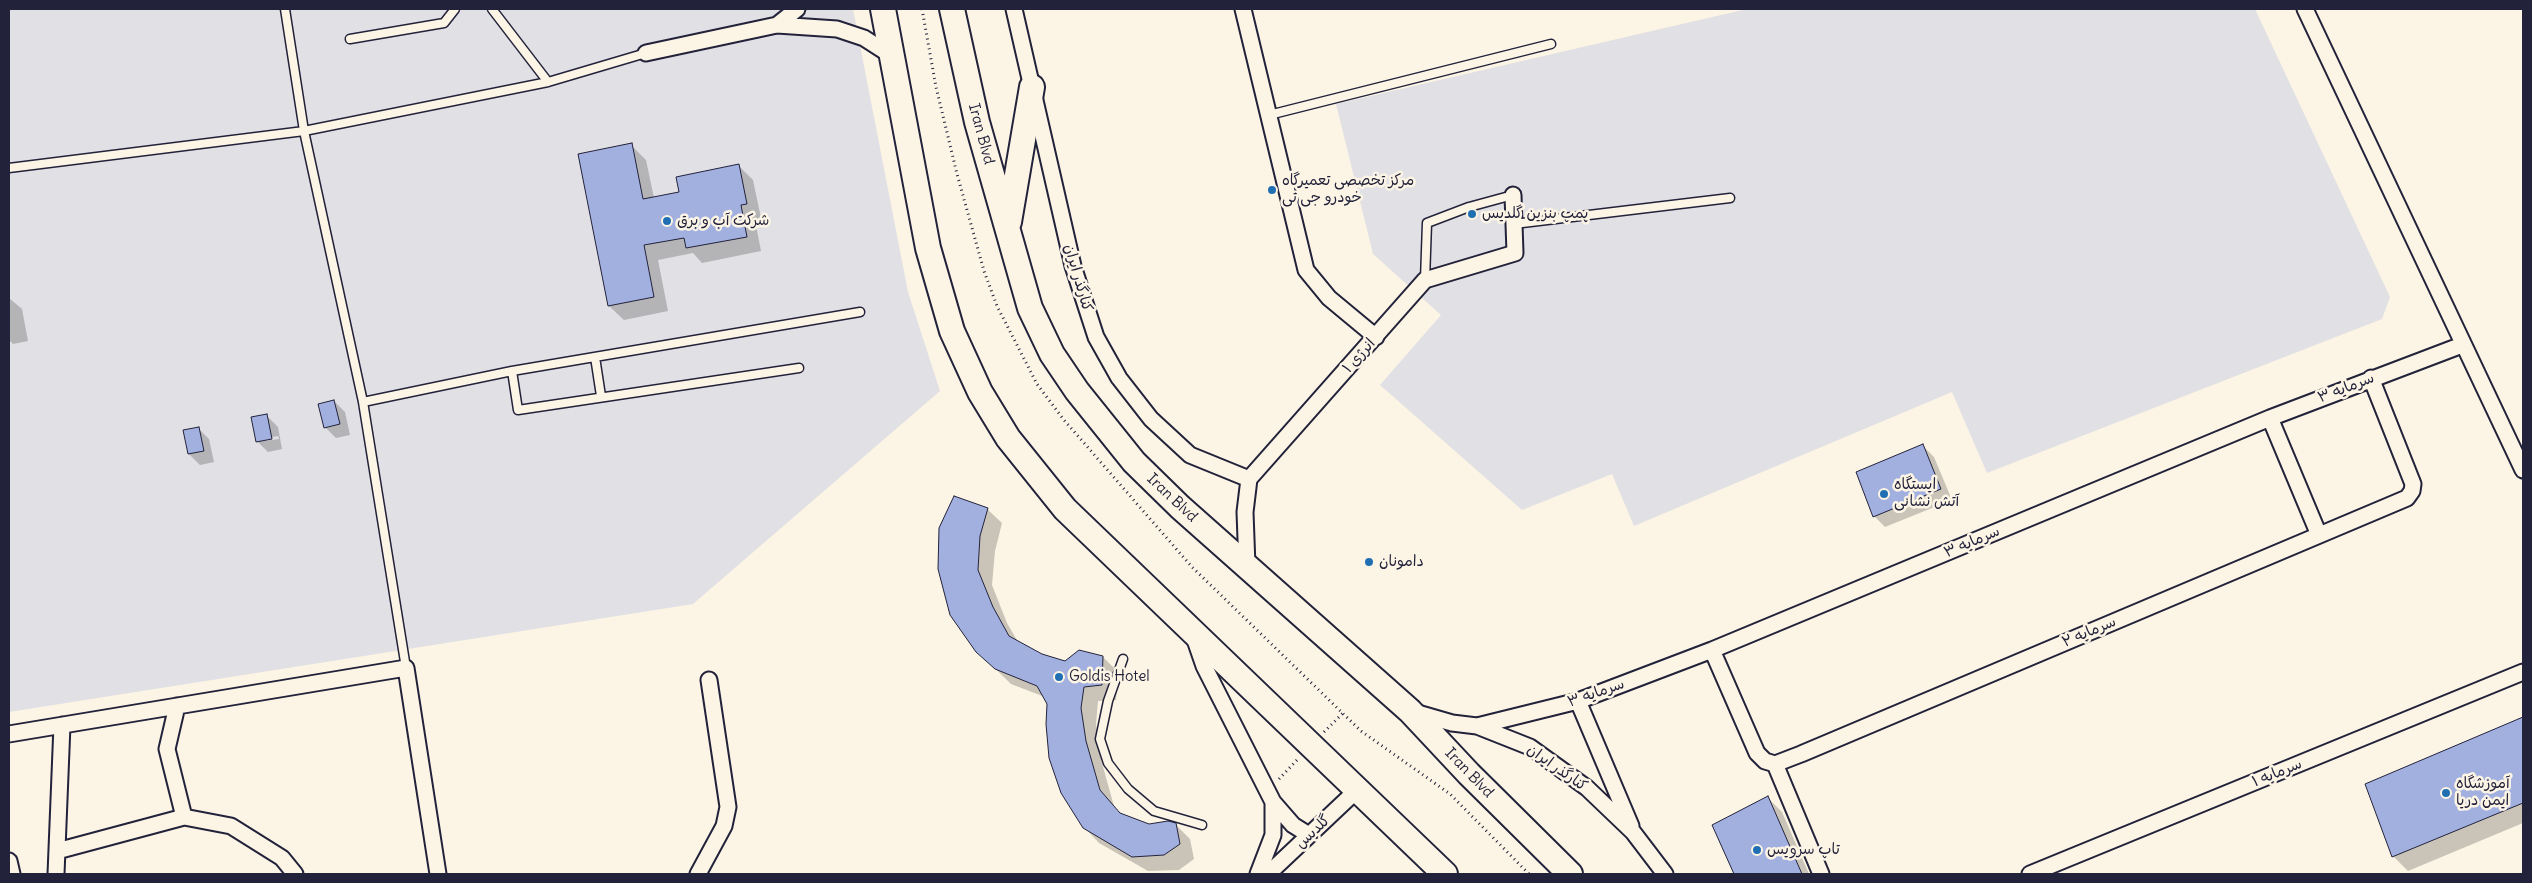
<!DOCTYPE html>
<html>
<head>
<meta charset="utf-8">
<style>
  body { margin:0 }
  #map { position:relative; width:2532px; height:883px; overflow:hidden; background:#fcf5e5; font-family:Delius,sans-serif }
  canvas { display:block }
  .frame { position:absolute; inset:0; border:10px solid #22223b; pointer-events:none }
</style>
</head>
<body>
<div id="map">
<canvas width="2532" height="883"></canvas>
<div class="frame"></div>
</div>
<script>
const context = document.querySelector('canvas').getContext('2d');
context.lineJoin = 'round';
function fillPath(path, color) { context.fillStyle = color; context.fill(path, 'evenodd'); }
const toPath = rows => new Path2D(rows.map(r => 'M' + r).join(''));
function trace(path, color, width, dash) { context.strokeStyle = color; context.lineWidth = width; context.lineCap = dash ? 'butt' : 'round'; context.setLineDash(dash || []); context.stroke(path); }
function label(font, color, halo, rows, align = 'center') {
  context.font = font + ' Delius,"Playpen Sans Arabic",sans-serif'; context.lineWidth = 5; context.setLineDash([]); context.textBaseline = 'middle'; context.strokeStyle = halo; context.fillStyle = color; for (const [text, x, y, turn = 0] of rows) {
    context.save(); context.translate(x, y); context.rotate((+turn || 0) * Math.PI / 180); context.textAlign = isNaN(turn) ? turn : align; if (halo) context.strokeText(text, 0, 0); context.fillText(text, 0, 0); context.restore();
  }
}
const built = toPath([
  [9,9,853,9,908,292,940,391,693,604,9,712],
  [1747,9,2255,9,2390,297,2382,319,1987,473,1952,392,1634,526,1612,474,1522,510,1380,385,1441,315,1373,254,1336,104]
]);
const shadow = toPath([
  [631,145,646,160,654,198,680,193,738,165,753,180,761,218,755,220,761,251,702,263,693,253,658,260,668,311,624,320,609,306],
  [9,298,22,309,28,341,13,344,9,340],
  [334,401,345,412,350,435,336,438,325,427],
  [267,416,278,427,282,449,268,452,257,441],
  [278,436,279,439,264,441,264,439],
  [198,428,209,439,214,462,200,465,189,454],
  [1923,446,1934,457,1952,500,1885,527,1874,516],
  [987,509,1002,523,995,551,992,585,1007,623,1018,642,1041,655,1065,662,1103,657,1118,672,1116,700,1098,701,1096,724,1100,756,1114,806,1122,816,1149,825,1175,824,1190,839,1194,859,1179,870,1148,871,1099,843,1084,827,1045,697,1011,684,977,651,951,614],
  [2523,719,2523,823,2408,871,2393,856,2366,784],
  [1767,797,1782,812,1809,874,1736,874,1713,826]
]);
const building = toPath([
  [632,143,643,199,679,192,676,177,739,164,747,204,741,205,747,237,686,248,684,238,644,245,654,297,608,306,578,154,632,143],
  [334,400,340,424,324,428,318,404,334,400],
  [267,414,272,439,256,442,251,417,267,414],
  [199,427,204,451,188,454,183,430,199,427],
  [1923,444,1941,489,1873,517,1856,472,1923,444],
  [954,496,988,508,980,536,978,570,993,607,1009,636,1042,654,1065,661,1079,650,1103,656,1102,685,1084,687,1081,708,1086,741,1100,790,1120,813,1149,824,1168,821,1176,823,1180,844,1164,855,1132,857,1083,828,1061,793,1049,758,1046,724,1047,704,1037,686,995,669,976,652,950,615,938,569,939,528,954,496],
  [2523,717,2523,803,2392,857,2365,784,2523,717],
  [1768,796,1802,874,1734,874,1712,825,1768,796]
]);
const path = toPath([
  [922,9,936,87,957,174,984,271,997,306,1037,384,1064,420,1192,567,1361,731,1450,794,1529,874],
  [1324,732,1343,713],
  [1279,779,1297,760]
]);
const lane = toPath([
  [285,9,304,131,363,402,406,668],
  [492,9,548,82],
  [350,39,444,23,455,9],
  [1269,115,1551,44],
  [9,168,304,131,548,82,646,53],
  [1514,224,1730,198],
  [1425,280,1427,223,1469,207,1513,195],
  [595,357,601,396],
  [512,371,518,410,799,368],
  [363,402,512,371,860,312],
  [1123,659,1108,701,1100,739,1108,763,1128,789,1154,811,1202,825]
]);
const street = toPath([
  [1014,9,1073,266,1096,337,1119,378,1151,419,1190,455,1249,479],
  [1243,9,1306,270,1329,298,1376,337],
  [2305,9,2523,470],
  [777,25,797,9],
  [646,53,777,25,837,29,864,38,892,56],
  [2270,418,2319,535],
  [1247,566,1245,512,1249,479,1425,280,1515,253,1513,195],
  [1194,637,1204,666,1273,802,1273,835,1258,874],
  [1712,650,1757,753,1765,761,1775,764,1801,754,2407,498,2412,491,2413,484,2371,378],
  [1578,701,1631,826],
  [1414,712,1452,723,1477,726,1530,747,1587,788,1633,832,1665,874],
  [1477,726,1578,701,1712,650,2270,418,2462,345],
  [9,734,406,668,438,874],
  [1775,764,1821,874],
  [1273,802,1293,825,1309,835],
  [184,817,231,826,282,858,295,874],
  [57,851,184,817,167,749,177,706],
  [9,861,12,874],
  [56,874,62,725],
  [698,874,724,826,728,807,709,680],
  [1268,874,1357,790],
  [2030,874,2523,672]
]);
const primary = toPath([
  [883,9,928,248,952,331,980,392,1008,438,1065,509,1445,874],
  [952,9,977,122,1030,308,1052,354,1077,391,1134,462,1180,507,1410,711,1469,774,1570,874],
  [1009,222,1032,87]
]);
const markers = [
  [1272,190,5,"#1f6fb2"],
  [1472,214,5,"#1f6fb2"],
  [667,221,5,"#1f6fb2"],
  [1884,494,5,"#1f6fb2"],
  [1369,562,5,"#1f6fb2"],
  [1059,677,5,"#1f6fb2"],
  [2446,793,5,"#1f6fb2"],
  [1757,850,5,"#1f6fb2"]
];
const streetNames = [
  ["Iran Blvd",981,134,75],
  ["کنارگذر ایران",1078,278,74],
  ["انرژی ۱",1359,356,-48],
  ["سرمایه ۳",2346,388,-21],
  ["Iran Blvd",1172,498,43],
  ["سرمایه ۳",1972,542,-23],
  ["سرمایه ۲",2089,632,-23],
  ["سرمایه ۳",1596,693,-19],
  ["کنارگذر ایران",1557,768,35],
  ["Iran Blvd",1469,773,46],
  ["سرمایه ۱",2277,773,-22],
  ["گلدیس",1313,832,-43]
];
const poiNames = [
  ["مرکز تخصصی تعمیرگاه",1282,181],
  ["خودرو جی تی",1282,198],
  ["پمپ بنزین گلدیس",1482,214],
  ["شرکت آب و برق",677,221],
  ["ایستگاه",1894,485],
  ["آتش نشانی",1894,502],
  ["دامونان",1379,562],
  ["Goldis Hotel",1069,677],
  ["آموزشگاه",2456,784],
  ["ایمن دریا",2456,801],
  ["تاپ سرویس",1767,850]
];
fillPath(built, '#e1e0e4');
fillPath(shadow, '#0003');
fillPath(building, '#a2b0e0');
trace(building, '#22223b', 1);
trace(lane, '#22223b', 11);
trace(street, '#22223b', 19);
trace(primary, '#22223b', 28);
trace(path, '#22223b', 3, [1, 4]);
trace(lane, '#fcf5e5', 8);
trace(street, '#fcf5e5', 15);
trace(primary, '#fcf5e5', 24);
for (const [x, y, r, color] of markers) { const dot = new Path2D(); dot.arc(x, y, r, 0, 2 * Math.PI); context.fillStyle = color; context.fill(dot); trace(dot, '#fcf5e5', 2); }
label('15px', '#22223b', '#fcf5e5', streetNames);
label('15px', '#22223b', '#fcf5e5', poiNames, 'left');
</script>
</body>
</html>
